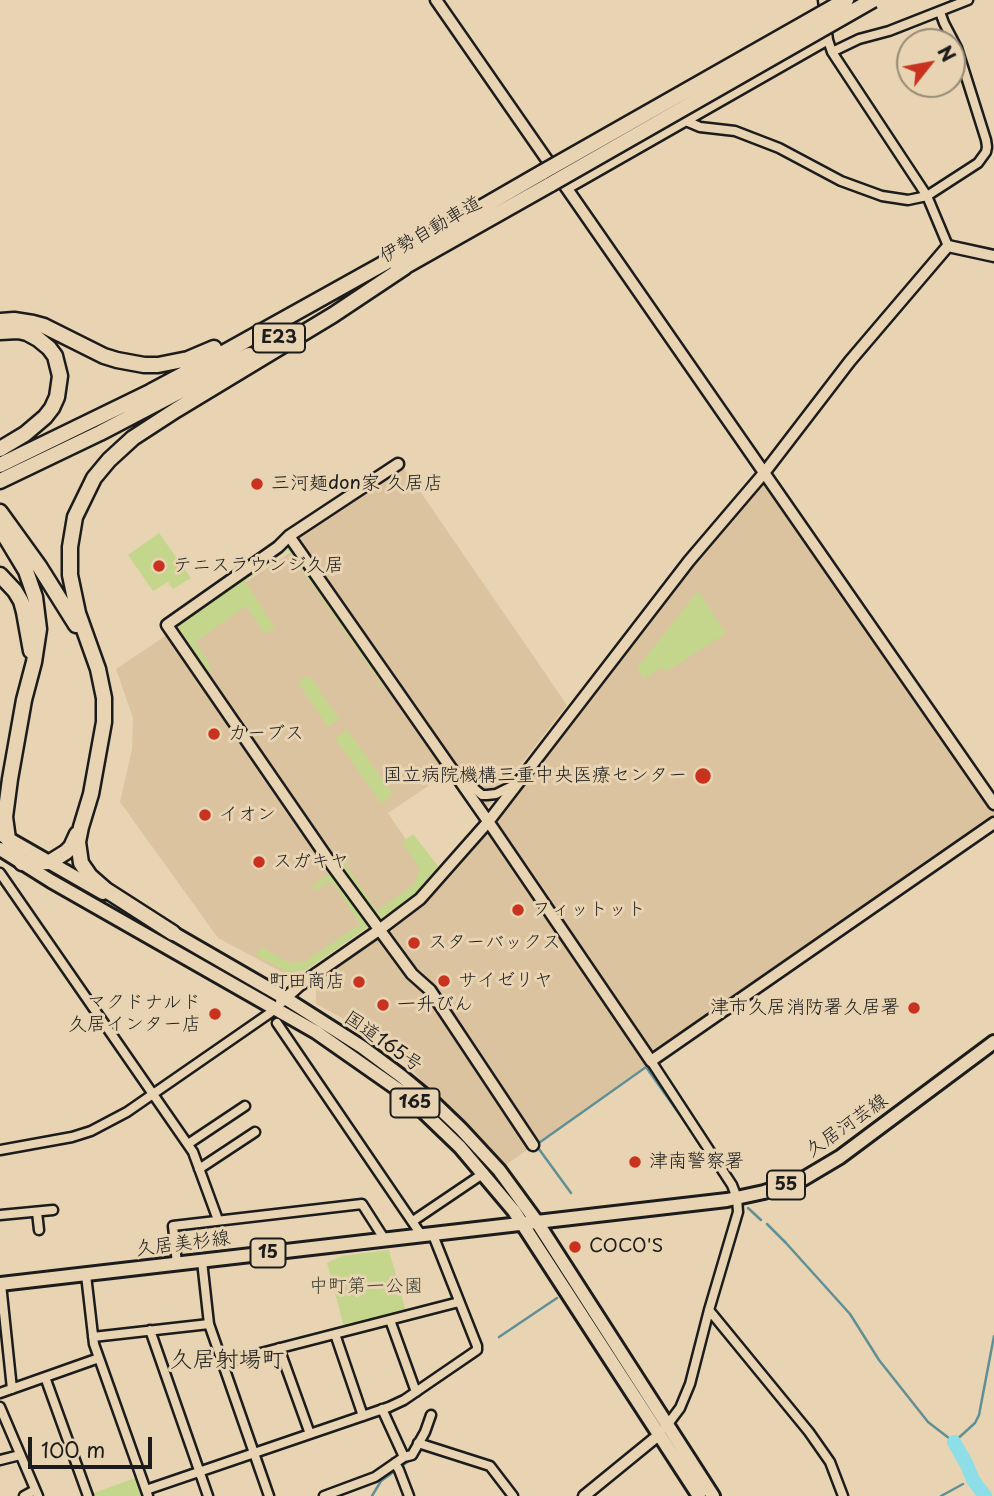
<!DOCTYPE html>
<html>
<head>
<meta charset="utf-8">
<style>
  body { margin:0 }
  #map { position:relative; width:994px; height:1496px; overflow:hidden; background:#e8d4b2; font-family:"Playpen Sans",sans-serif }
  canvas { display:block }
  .north { position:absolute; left:896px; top:28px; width:70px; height:70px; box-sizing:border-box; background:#e8d4b2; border:2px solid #968a76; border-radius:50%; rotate:59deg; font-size:19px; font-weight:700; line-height:28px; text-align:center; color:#1c1c1c }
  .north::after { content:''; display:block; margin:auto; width:24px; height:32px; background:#c8321e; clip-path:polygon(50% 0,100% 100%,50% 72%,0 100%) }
  .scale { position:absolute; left:28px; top:1437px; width:124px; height:32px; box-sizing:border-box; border:4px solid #1c1c1c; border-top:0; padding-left:9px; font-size:21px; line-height:24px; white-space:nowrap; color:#1c1c1c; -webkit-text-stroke:5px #e8d4b2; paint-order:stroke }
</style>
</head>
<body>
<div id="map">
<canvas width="994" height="1496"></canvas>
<div class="north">N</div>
<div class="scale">100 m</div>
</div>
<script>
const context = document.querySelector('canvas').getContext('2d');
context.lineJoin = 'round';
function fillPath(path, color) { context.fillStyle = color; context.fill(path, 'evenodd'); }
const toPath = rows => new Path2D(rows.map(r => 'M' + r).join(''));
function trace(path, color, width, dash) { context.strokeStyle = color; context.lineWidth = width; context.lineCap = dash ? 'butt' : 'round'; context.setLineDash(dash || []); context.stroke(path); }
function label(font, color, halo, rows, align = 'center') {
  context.font = font + ' "Playpen Sans","Klee One",sans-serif'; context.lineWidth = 6; context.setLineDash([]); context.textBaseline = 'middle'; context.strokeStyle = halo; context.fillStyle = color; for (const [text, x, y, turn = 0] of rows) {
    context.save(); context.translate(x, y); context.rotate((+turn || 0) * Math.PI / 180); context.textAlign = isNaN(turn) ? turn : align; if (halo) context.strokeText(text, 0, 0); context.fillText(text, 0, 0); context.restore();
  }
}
const built = toPath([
  [404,468,567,705,487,808,298,540,345,506],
  [764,473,994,804,994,823,766,979,499,1170,389,1043,316,1004,316,988,379,930,420,899],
  [291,552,446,774,388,813,429,873,423,881,289,976,218,938,120,802,132,749,133,718,116,669]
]);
const green = toPath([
  [159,533,191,578,173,589,168,582,153,591,128,555],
  [290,541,384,675,380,678,383,682,377,691,376,689,381,683,288,550,245,581,275,628,265,634,246,606,195,642,212,668,208,671,175,623],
  [698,591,726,633,666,672,662,667,644,679,637,668],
  [309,675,339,719,328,727,298,683],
  [347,730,393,794,381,803,335,738],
  [413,834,438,866,417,893,379,920,341,863,348,858,349,860,345,864,377,911,414,884,420,869,402,842],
  [327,875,334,876,368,927,306,970,289,973,256,955,262,947,290,963,304,962,360,924,334,884,328,882,316,891,312,886],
  [389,1250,406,1312,344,1327,327,1263,342,1256],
  [138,1477,145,1496,91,1496,91,1494]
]);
const stream = toPath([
  [571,1193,536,1145,646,1067,699,1142],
  [748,1208,761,1220],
  [767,1224,786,1243,850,1314,879,1360,928,1422,954,1442,975,1423,979,1415,994,1336],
  [499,1337,557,1298],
  [406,1450,389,1412,406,1404,476,1357],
  [971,1481,973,1480],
  [372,1496,381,1481,409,1461],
  [941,1496,963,1484]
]);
const river = toPath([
  [954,1442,967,1465,973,1480,985,1496]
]);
const minor = toPath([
  [823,0,828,40,832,52,927,196,948,246],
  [832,52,859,39,889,31,968,0],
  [686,121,700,127,735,131,779,148,841,181,882,196,908,200,927,196,978,163,986,152,987,147,986,140,957,48,944,23,940,12],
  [567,189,828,40],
  [458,775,482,795,487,795,496,794,516,784],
  [0,873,193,1152,218,1220],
  [277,1023,422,1236],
  [651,1061,732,1185,737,1198,738,1212,709,1310,690,1384,680,1408,665,1428],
  [188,1144,245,1106],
  [0,1150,72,1137,91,1131,127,1112,270,1013,276,1007],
  [199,1169,255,1132],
  [37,1212,39,1230],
  [0,1215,53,1210],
  [413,1221,484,1173],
  [202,1261,209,1324,269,1496],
  [177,1264,173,1226,362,1204,385,1240],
  [86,1275,94,1344,148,1496],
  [1,1284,12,1389],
  [709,1310,809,1432,830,1462,843,1496],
  [390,1320,416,1392],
  [150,1330,208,1496],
  [335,1334,363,1416],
  [93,1337,209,1324],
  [279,1348,310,1434],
  [222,1363,459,1302],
  [45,1377,88,1496],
  [0,1393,99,1358],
  [0,1407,38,1496],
  [382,1409,404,1457],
  [418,1443,490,1466,513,1496],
  [0,1460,20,1455],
  [395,1463,399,1470,409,1496],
  [146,1490,389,1407,404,1400,477,1350,477,1346,433,1235],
  [24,1496,35,1490],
  [324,1496,375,1477,404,1457,412,1455,425,1432,431,1415]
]);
const tertiary = toPath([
  [436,0,994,804],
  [398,464,289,536,278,547,167,625,332,865,412,974,430,990,533,1145],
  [289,536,492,827,651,1061,994,823],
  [281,1002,300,985,379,930,420,899,450,865,488,822,689,561,764,473,850,361,948,246,994,256],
  [584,1496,660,1434]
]);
const primary = toPath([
  [0,1284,727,1200,764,1192,803,1179,840,1157,994,1042]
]);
const trunk = toPath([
  [0,834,103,893],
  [0,849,51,881,316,1032,406,1095,460,1147,514,1211,699,1496],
  [164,928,285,998,362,1047,401,1076,436,1105,461,1129,499,1170,537,1222,713,1496]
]);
const motorway = toPath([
  [397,271,551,184],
  [0,321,14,320,33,323,44,326,104,356,117,360,144,365,158,365,188,359,214,348],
  [0,332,18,331,27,333,38,339,49,348,55,356,60,376,57,397,52,408,45,417,25,434,0,449],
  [0,465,150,392,225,352,399,255,543,172],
  [0,481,100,433,249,355],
  [0,512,39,566,76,625],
  [0,528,26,571,35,597,39,629,34,662,24,700,10,779,5,817,8,839,22,863,50,862,66,852,71,847,77,834],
  [0,575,15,591,21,601,24,612,31,651],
  [173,933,106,890,90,876,81,863,78,842,81,827,91,794,104,722,104,698,98,669,78,613,70,575,70,547,75,517,94,478,109,460,133,438,176,410,333,315,405,267]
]);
const motorwayBridge = toPath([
  [543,172,846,0],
  [551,184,873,0]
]);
const markers = [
  [257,484,7,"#c8321e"],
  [159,566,7,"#c8321e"],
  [214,734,7,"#c8321e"],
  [703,776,9,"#c8321e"],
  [205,815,7,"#c8321e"],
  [259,862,7,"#c8321e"],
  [518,910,7,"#c8321e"],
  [414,943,7,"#c8321e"],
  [444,981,7,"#c8321e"],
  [359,982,7,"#c8321e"],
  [383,1005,7,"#c8321e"],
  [914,1008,7,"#c8321e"],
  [215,1014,7,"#c8321e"],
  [635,1162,7,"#c8321e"],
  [575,1247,7,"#c8321e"]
];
const shields = [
  [279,338,52],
  [415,1103,49],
  [786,1185,38],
  [268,1253,35]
];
const shieldNames = [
  ["E23",279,338],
  ["165",415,1103],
  ["55",786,1185],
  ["15",268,1253]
];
const streetNames = [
  ["伊勢自動車道",431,230,-30],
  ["国道165号",383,1042,35],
  ["久居河芸線",847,1126,-35],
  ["久居美杉線",183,1244,-7]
];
const poiNames = [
  ["三河麺don家 久居店",271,484],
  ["テニスラウンジ久居",173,566],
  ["カーブス",228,734],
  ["国立病院機構三重中央医療センター",687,776,"right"],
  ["イオン",219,815],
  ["スガキヤ",273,862],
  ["フィットット",532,910],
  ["スターバックス",428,943],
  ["サイゼリヤ",458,981],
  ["町田商店",345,982,"right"],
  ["マクドナルド",201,1003,"right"],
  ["久居インター店",201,1025,"right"],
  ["一升びん",397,1005],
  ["津市久居消防署久居署",900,1008,"right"],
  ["津南警察署",649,1162],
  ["COCO'S",589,1247]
];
const parkNames = [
  ["中町第一公園",366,1287]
];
const quarterNames = [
  ["久居射場町",227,1361]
];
fillPath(built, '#dbc3a0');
fillPath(green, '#c4d68b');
trace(stream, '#609096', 2.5);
trace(river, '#8ddee7', 14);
trace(minor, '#1c1c1c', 13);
trace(tertiary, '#1c1c1c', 15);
trace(primary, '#1c1c1c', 18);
trace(trunk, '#1c1c1c', 18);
trace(motorway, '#1c1c1c', 19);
trace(minor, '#e8d4b2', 8);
trace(tertiary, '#e8d4b2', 10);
trace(primary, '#e8d4b2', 12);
trace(trunk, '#e8d4b2', 12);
trace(motorway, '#e8d4b2', 14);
trace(motorwayBridge, '#1c1c1c', 19, []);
trace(motorwayBridge, '#e8d4b2', 14);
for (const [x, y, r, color] of markers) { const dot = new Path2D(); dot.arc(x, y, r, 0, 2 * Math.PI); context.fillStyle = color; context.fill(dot); trace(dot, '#e8d4b2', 2.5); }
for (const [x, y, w] of shields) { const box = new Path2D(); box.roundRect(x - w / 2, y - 14.5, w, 29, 5); context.fillStyle = '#e8d4b2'; context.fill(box); trace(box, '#1c1c1c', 2); }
label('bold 18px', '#1c1c1c', null, shieldNames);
label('19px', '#1c1c1c', '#e8d4b2', streetNames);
label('19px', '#1c1c1c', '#e8d4b2', poiNames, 'left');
label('19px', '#3e4132', '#e8d4b2', parkNames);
label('23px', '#1c1c1c', '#e8d4b2', quarterNames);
</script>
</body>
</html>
